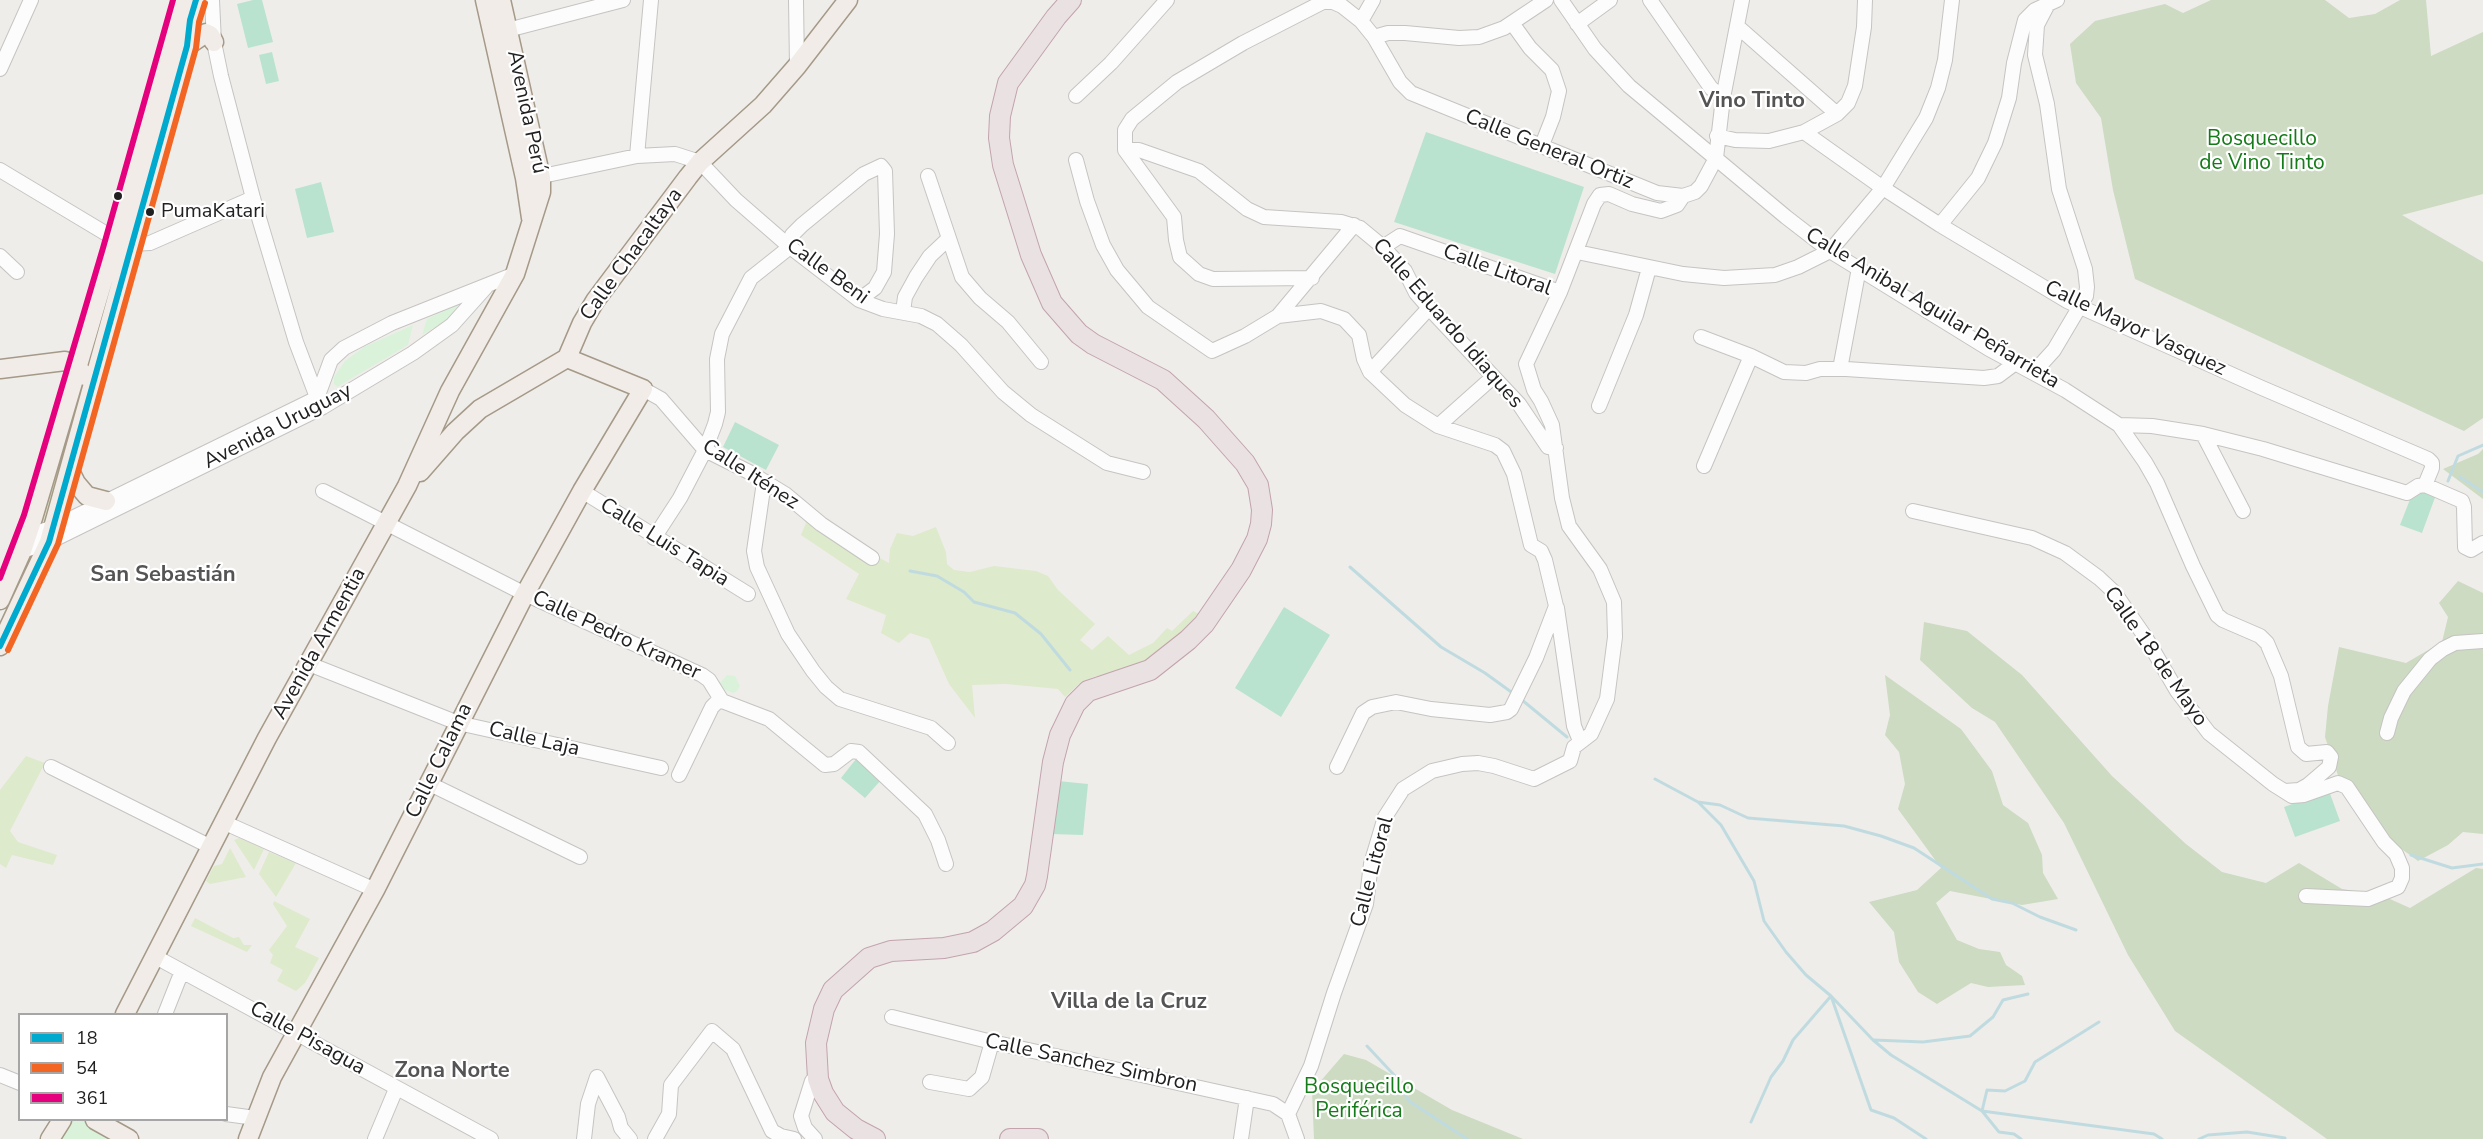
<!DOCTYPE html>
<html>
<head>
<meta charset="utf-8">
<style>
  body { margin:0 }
  #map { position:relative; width:2483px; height:1139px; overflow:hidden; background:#efedea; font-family:"Nunito Sans",sans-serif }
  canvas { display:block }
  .legend { position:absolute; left:18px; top:1013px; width:210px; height:108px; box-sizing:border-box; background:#fff; border:2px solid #a6a6a6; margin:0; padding:8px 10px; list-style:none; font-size:18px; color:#212121 }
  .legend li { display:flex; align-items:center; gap:12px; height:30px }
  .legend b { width:30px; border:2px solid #a6a6a6 }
</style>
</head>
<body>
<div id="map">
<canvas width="2483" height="1139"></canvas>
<ul class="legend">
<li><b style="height:8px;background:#00a9ce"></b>18</li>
<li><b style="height:8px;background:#f26522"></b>54</li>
<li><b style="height:8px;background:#e5007d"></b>361</li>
</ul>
</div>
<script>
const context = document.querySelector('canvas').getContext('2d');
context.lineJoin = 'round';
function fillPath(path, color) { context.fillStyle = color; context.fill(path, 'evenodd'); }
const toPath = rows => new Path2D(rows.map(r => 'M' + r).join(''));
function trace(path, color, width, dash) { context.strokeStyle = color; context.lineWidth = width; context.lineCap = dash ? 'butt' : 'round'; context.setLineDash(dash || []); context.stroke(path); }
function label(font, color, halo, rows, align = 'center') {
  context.font = font + ' "Nunito Sans",sans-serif'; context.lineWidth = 4.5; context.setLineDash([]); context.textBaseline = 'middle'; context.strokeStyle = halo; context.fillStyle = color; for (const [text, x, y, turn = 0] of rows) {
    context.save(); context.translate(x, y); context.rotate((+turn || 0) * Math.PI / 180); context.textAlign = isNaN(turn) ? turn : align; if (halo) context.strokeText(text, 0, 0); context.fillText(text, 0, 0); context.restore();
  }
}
const grass = toPath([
  [76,399,79,400,44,524,42,525,40,523],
  [792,500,842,538,889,563,890,549,897,533,913,536,936,527,946,552,947,564,954,570,970,572,994,566,1036,571,1048,576,1058,590,1095,624,1080,640,1092,650,1108,636,1129,655,1153,643,1167,628,1172,631,1193,611,1201,615,1163,653,1127,669,1093,677,1079,684,1065,697,1058,689,1006,684,972,685,975,718,949,684,929,639,910,633,899,643,881,633,886,615,846,599,859,574,801,535,806,523],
  [26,756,45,763,10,831,18,842,57,855,53,865,12,855,6,868,0,864,0,790],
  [239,838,264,849,254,870,234,840],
  [230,848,246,877,210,884,206,881,214,866,222,864],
  [269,852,296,863,276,897,259,874],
  [274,901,310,919,295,947,319,958,305,983,296,991,277,981,283,970,270,963,273,955,269,950,287,926,273,904],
  [195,918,233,938,239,937,244,945,252,945,247,952,191,926]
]);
const forest = toPath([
  [2211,0,2325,0,2349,18,2375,14,2400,0,2426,0,2431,56,2483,32,2483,194,2402,215,2483,262,2483,418,2464,431,2135,279,2113,190,2101,118,2076,83,2070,44,2095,21,2165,4,2183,13],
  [2483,449,2483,499,2443,469,2478,454],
  [2458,581,2483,593,2483,834,2463,832,2448,845,2418,861,2395,844,2344,793,2325,737,2328,706,2339,647,2406,663,2442,642,2448,617,2439,603],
  [1924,622,1967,631,2022,675,2112,776,2186,844,2222,872,2266,883,2299,863,2342,889,2381,895,2410,908,2476,868,2483,869,2483,1139,2327,1139,2175,1031,2128,955,2064,823,1995,722,1972,708,1920,660],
  [1885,675,1961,729,1992,771,2003,805,2028,823,2042,855,2043,873,2058,899,2022,905,1950,891,1936,903,1957,940,1979,949,2000,952,2006,965,2022,976,2025,985,1988,987,1971,983,1937,1004,1918,992,1899,962,1894,932,1869,902,1917,890,1941,868,1898,809,1905,784,1899,752,1885,735,1890,715],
  [1344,1054,1366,1060,1452,1110,1523,1139,1314,1139,1312,1091]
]);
const park = toPath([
  [461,303,448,319,422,335,427,319],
  [413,325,408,345,337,387,334,384,334,377,345,361,364,347],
  [727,675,735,676,740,686,737,691,733,693,725,690,719,684],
  [72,1120,83,1120,114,1139,60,1139]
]);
const pitch = toPath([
  [253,0,262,0,273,42,248,48,237,4],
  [272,52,279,81,266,84,259,55],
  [1426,132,1584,187,1555,274,1394,222],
  [321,182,334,232,307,238,295,189],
  [735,422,779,445,766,470,723,447],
  [2416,484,2437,492,2422,533,2400,525],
  [1284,607,1330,635,1281,717,1235,688],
  [856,759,881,780,865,798,841,778],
  [1058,781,1088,784,1083,835,1051,834],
  [2329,791,2340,821,2295,837,2284,807]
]);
const stream = toPath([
  [2460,477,2483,492],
  [2448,481,2458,456,2483,445],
  [1350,567,1441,647,1485,673,1514,694],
  [910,571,937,576,964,592,974,602,1015,613,1041,634,1070,670],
  [1522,700,1567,737],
  [1655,779,1698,802,1721,825,1754,881,1764,921,1786,952,1806,975,1831,996,1873,1040,1891,1055,1982,1111,2154,1134,2162,1139],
  [1698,802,1720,805,1748,818,1844,826,1881,836,1914,848,1992,899,2012,903,2040,917,2076,930],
  [2411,855,2452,868,2483,864],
  [1874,1040,1923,1042,1970,1036,1993,1017,2003,1000,2028,994],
  [1367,1046,1395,1076,1409,1101,1467,1139],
  [1751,1122,1771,1077,1783,1061,1793,1040,1831,996,1871,1110,1894,1118,1926,1139],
  [2021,1139,2014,1134,1999,1132,1982,1111,1987,1090,2005,1091,2025,1081,2035,1062,2099,1022],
  [2199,1139,2208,1135,2247,1132,2285,1138]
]);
const minor = toPath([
  [212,0,214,42,221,76,253,198,296,342,318,400],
  [796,0,797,66],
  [1561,0,1595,49,1629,86,1786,217,1830,251,1989,349,2065,390,2119,425,2145,462,2157,483,2193,566,2217,615,2223,620,2260,636,2267,643,2281,676,2298,747,2306,754,2327,752,2331,757,2329,767,2308,785,2299,790,2285,791],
  [1650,0,1711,88,1723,98],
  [1361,21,1373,0],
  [1512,23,1530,48,1552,70,1559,91,1553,117,1542,145],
  [1577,24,1610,0],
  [1737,26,1837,114],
  [500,32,623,0],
  [1374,37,1388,33,1405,33,1459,38,1479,37,1504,28,1546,0],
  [0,69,31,0],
  [1076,96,1111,63,1167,0],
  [1804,132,1883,188,1940,225,2067,301,2262,388,2428,459,2432,463,2432,468,2425,485],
  [1717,136,1735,140,1769,141,1804,132,1837,114,1848,103,1855,86,1864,27,1865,0],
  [1125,150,1139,150,1199,171,1247,209,1264,217,1341,222,1360,228,1383,247,1405,271,1416,293,1429,308,1519,404,1548,447,1556,448],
  [637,156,651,0],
  [1076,160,1087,201,1103,245,1117,270,1148,307,1212,351,1245,336,1278,316,1354,225],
  [0,170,115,239],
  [928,176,962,277,980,298,1008,322,1041,362],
  [533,178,637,156,675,154,700,162,736,200,790,247,859,300,883,309,921,316,937,324,961,345,1003,392,1031,415,1107,463,1143,472],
  [1940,225,1978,178,1995,143,2009,98,2014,63,2025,20,2035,10,2057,0],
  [132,244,150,243,253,198],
  [1383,247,1400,236,1560,292],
  [1577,252,1683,274,1724,278,1775,275,1798,267,1830,251,1883,188,1926,118,1938,88,1945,60,1952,0],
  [0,256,17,272],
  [1312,278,1213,279,1199,274,1189,265,1180,257,1176,240,1174,217,1125,150,1125,130,1132,119,1177,82,1243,43,1323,2,1333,2,1342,6,1361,21,1374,37,1400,82,1411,93,1657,193,1683,196,1695,192,1701,186,1716,158,1723,98,1742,0],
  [903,312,905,297,916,277,930,256,948,239],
  [1278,316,1321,311,1344,319,1359,335,1364,359,1370,372,1405,405,1438,426,1495,445,1503,451,1514,474,1531,545,1541,551,1545,560,1556,606,1536,658,1511,709,1507,712,1490,715,1431,709,1396,702,1372,707,1363,713,1337,767],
  [1701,337,1751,356,1784,372,1806,373,1820,369,1846,369,1984,378,1998,376,2014,364],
  [1840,369,1859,268],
  [1370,372,1429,308],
  [2034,372,2054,350,2086,296,2087,287,2085,269,2059,189,2047,104,2035,55,2037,25,2048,4],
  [643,389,661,399,705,450,749,472,785,494,821,524,872,558],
  [1599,406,1636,315,1649,268],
  [2119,425,2152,426,2203,434,2263,449,2407,493,2418,486,2425,485,2462,501,2464,507,2465,547,2471,550,2483,543],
  [1438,426,1493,377],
  [2203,434,2243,511],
  [1704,466,1751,356],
  [764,482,754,551,757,567,788,634,813,671,826,687,840,699,931,728,948,743],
  [323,491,525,594,702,675,709,680,722,701,769,719,825,765,834,764,851,751,859,752,925,814,938,840,946,864],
  [582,491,748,594],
  [1913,511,2032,538,2065,553,2099,578,2114,592,2146,638,2177,691,2209,733,2273,784,2292,796,2304,795,2338,783,2347,787,2384,842,2396,854,2402,868,2402,878,2398,887,2368,899,2306,896],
  [27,536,54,527,317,398,331,360,344,348,392,323,515,274],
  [654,538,680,498,705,450,715,424,718,412,717,359,722,334,751,278,790,247,792,235,802,225,864,174,881,166,885,171,887,234,884,272,875,288,859,300],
  [22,551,49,542,323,407,413,353,452,325,486,287],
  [1557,608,1574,726,1580,741],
  [309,664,458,723,661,768],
  [2387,733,2391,718,2404,691,2430,659,2443,649,2455,643,2483,641],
  [51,767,209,846],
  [679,775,712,707,720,699],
  [430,784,580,857],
  [223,822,375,890],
  [154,956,491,1139],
  [165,1014,182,971],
  [892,1017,992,1042,1273,1104,1288,1114,1297,1139],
  [0,1075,20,1083],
  [930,1082,969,1089,982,1077,992,1042],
  [226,1114,255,1118],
  [1288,1114,1311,1066,1334,993,1366,904,1371,864,1385,817,1403,789,1432,771,1462,764,1478,763,1494,766,1534,779,1570,761,1574,747,1591,734,1607,699,1615,637,1614,602,1600,569,1569,526,1562,498,1552,425,1541,401,1534,390,1526,364,1560,292,1594,204,1600,195,1609,194,1632,204,1661,211,1677,205,1683,196],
  [375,1139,396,1089],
  [584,1139,588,1104,597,1077,618,1117,621,1128,630,1139],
  [655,1139,669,1114,671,1085,712,1031,733,1049,772,1131,781,1136,794,1139],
  [815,1139,805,1128,801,1116,812,1081,818,1079],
  [1241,1139,1247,1098]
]);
const major = toPath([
  [485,0,525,178,531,218],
  [187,46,206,33,210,35,214,42],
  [0,369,65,361,77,367,85,376],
  [70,471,76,483,87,496,106,501],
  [420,472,455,432,480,409,567,358,582,323,595,301,688,177,700,162,763,105,797,66,848,0],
  [0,600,22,551,33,518,112,250,182,0],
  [0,646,49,542,187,46,190,20,196,0],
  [125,1014,267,738,407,486,450,391,515,274,541,192,541,178,501,0],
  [95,1120,129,1139],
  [50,1139,62,1120],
  [248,1139,272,1077,375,890,525,594,582,491,643,389,567,358]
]);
const highway = toPath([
  [875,1139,856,1129,835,1112,823,1093,818,1079,816,1043,824,1009,833,990,869,958,891,951,944,948,973,942,993,931,1023,906,1035,885,1037,876,1053,762,1060,735,1075,704,1088,691,1150,670,1188,640,1204,624,1241,570,1257,539,1261,524,1262,510,1258,485,1245,463,1206,419,1163,380,1093,344,1079,334,1052,303,1031,255,1003,165,999,138,1000,116,1008,83,1056,17,1071,0],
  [1010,1139,1038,1139]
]);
const bus1 = toPath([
  [0,646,49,542,187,46,190,20,196,0]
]);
const bus2 = toPath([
  [8,650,58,544,196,48,199,22,205,3]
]);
const bus3 = toPath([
  [0,578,24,515,103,248,173,0]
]);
const markers = [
  [118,196,5,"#212121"],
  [150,212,5,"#212121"]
];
const busNames = [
  ["PumaKatari",161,212]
];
const streetNames = [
  ["Avenida Perú",526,112,78],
  ["Calle General Ortiz",1549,150,22],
  ["Calle Chacaltaya",632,255,-54],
  ["Calle Litoral",1497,271,20],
  ["Calle Beni",827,272,36],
  ["Calle Anibal Aguilar Peñarrieta",1932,309,31],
  ["Calle Eduardo Idiaques",1447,324,49],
  ["Calle Mayor Vasquez",2135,329,25],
  ["Avenida Uruguay",278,427,-27],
  ["Calle Iténez",750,475,33],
  ["Calle Luis Tapia",664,543,32],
  ["Calle Pedro Kramer",616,636,25],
  ["Avenida Armentia",320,644,-61],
  ["Calle 18 de Mayo",2155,657,55],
  ["Calle Laja",534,740,13],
  ["Calle Calama",440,761,-64],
  ["Calle Litoral",1373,872,-75],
  ["Calle Pisagua",307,1039,29],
  ["Calle Sanchez Simbron",1091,1064,12]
];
const parkNames = [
  ["Bosquecillo",2262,140],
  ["de Vino Tinto",2262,164],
  ["Bosquecillo",1359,1088],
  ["Periférica",1359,1112]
];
const neighbourhoodNames = [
  ["Vino Tinto",1752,102],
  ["San Sebastián",163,576],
  ["Villa de la Cruz",1129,1003],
  ["Zona Norte",452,1072]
];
fillPath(grass, '#ddeacb');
fillPath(forest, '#ccdbc1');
fillPath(park, '#daf2d9');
fillPath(pitch, '#b9e3ce');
trace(stream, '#c0dbe0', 3);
trace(minor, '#c5c4c2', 16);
trace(major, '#a59988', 21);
trace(highway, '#c2a3ae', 22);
trace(minor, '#fdfcfc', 14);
trace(major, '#f1ece7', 18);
trace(highway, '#eae1e2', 20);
trace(bus1, '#00a9ce', 6);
trace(bus2, '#f26522', 6);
trace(bus3, '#e5007d', 6);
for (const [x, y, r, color] of markers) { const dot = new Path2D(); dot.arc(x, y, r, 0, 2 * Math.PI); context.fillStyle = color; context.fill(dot); trace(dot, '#fff', 2); }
label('20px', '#212121', '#fff', busNames, 'left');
label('21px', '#212121', '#fff', streetNames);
label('21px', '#137b17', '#fff', parkNames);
label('bold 22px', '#545454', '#fff', neighbourhoodNames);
</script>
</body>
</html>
